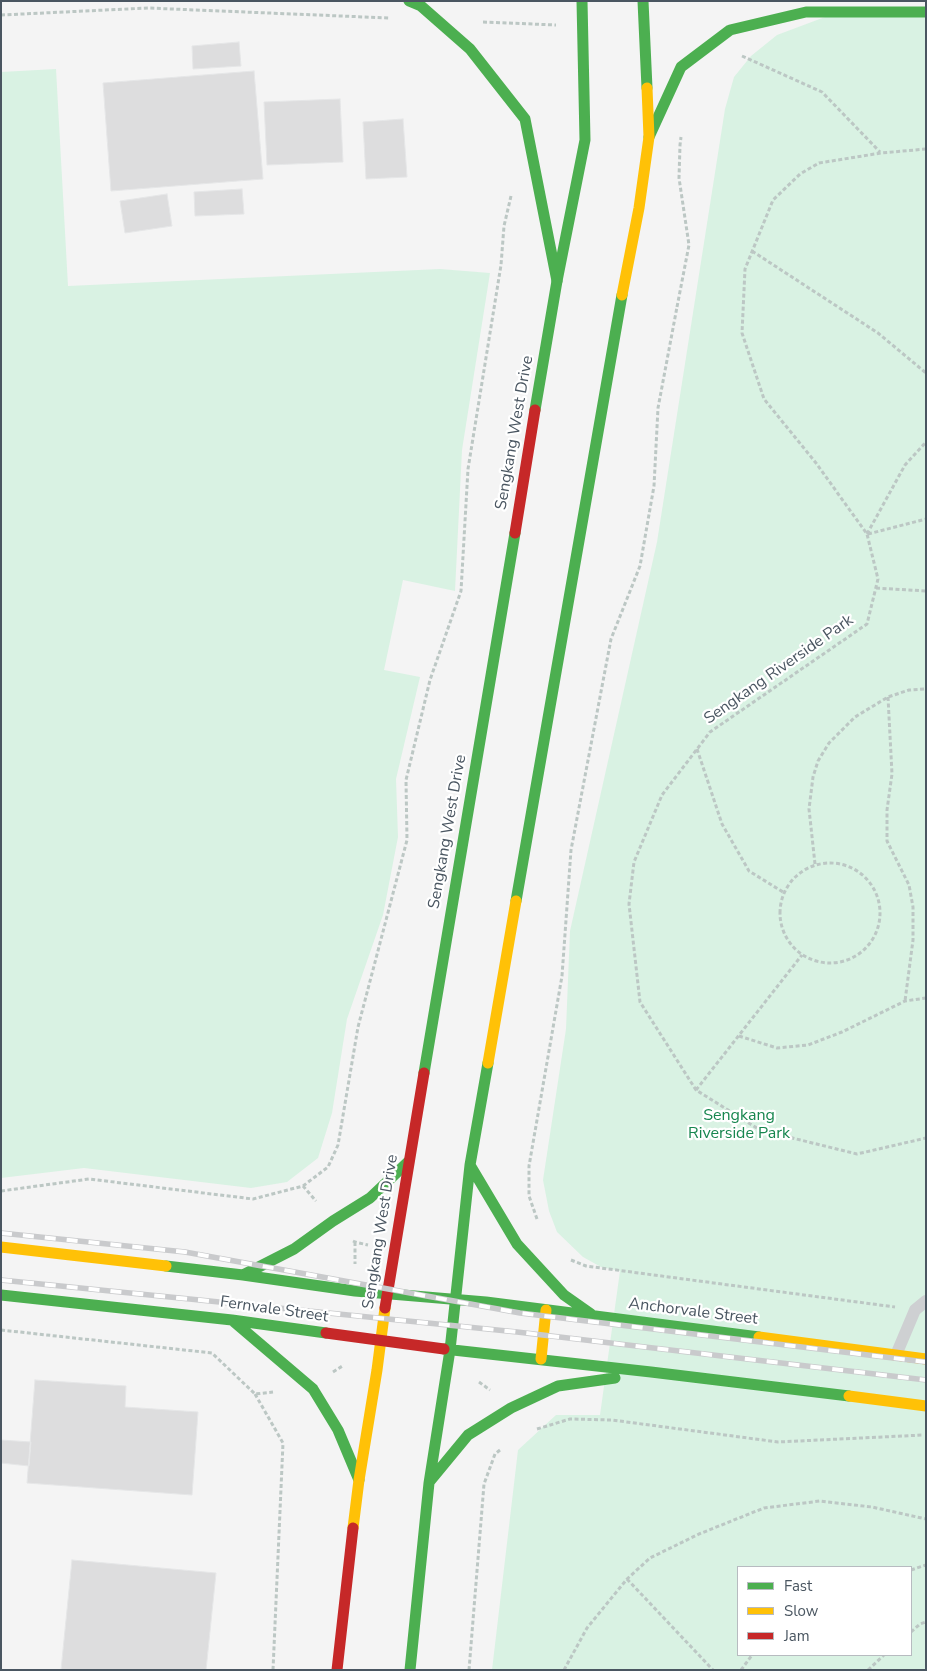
<!DOCTYPE html>
<html>
<head>
<meta charset="utf-8">
<style>
  body { margin:0 }
  #map { position:relative; width:927px; height:1671px; overflow:hidden; background:#f4f4f4; font-family:"Nunito Sans",sans-serif }
  canvas { display:block }
  .frame { position:absolute; inset:0; border:2px solid #4a5661; pointer-events:none }
  .legend { position:absolute; left:737px; top:1566px; width:175px; height:90px; box-sizing:border-box; background:#fff; border:1px solid #b7bbc0; margin:0; padding:6px 9px; list-style:none; font-size:15px; color:#4a5661 }
  .legend li { display:flex; align-items:center; gap:10px; height:25px }
  .legend b { width:25px; border:1px solid #b7bbc0 }
</style>
</head>
<body>
<div id="map">
<canvas width="927" height="1671"></canvas>
<div class="frame"></div>
<ul class="legend">
<li><b style="height:6px;background:#4caf50"></b>Fast</li>
<li><b style="height:6px;background:#ffc107"></b>Slow</li>
<li><b style="height:6px;background:#c62828"></b>Jam</li>
</ul>
</div>
<script>
const context = document.querySelector('canvas').getContext('2d');
context.lineJoin = 'round';
function fillPath(path, color) { context.fillStyle = color; context.fill(path, 'evenodd'); }
const toPath = rows => new Path2D(rows.map(r => 'M' + r).join(''));
function trace(path, color, width, dash) { context.strokeStyle = color; context.lineWidth = width; context.lineCap = dash ? 'butt' : 'round'; context.setLineDash(dash || []); context.stroke(path); }
function label(font, color, halo, rows, align = 'center') {
  context.font = font + ' "Nunito Sans",sans-serif'; context.lineWidth = 4.5; context.setLineDash([]); context.textBaseline = 'middle'; context.strokeStyle = halo; context.fillStyle = color; for (const [text, x, y, turn = 0] of rows) {
    context.save(); context.translate(x, y); context.rotate((+turn || 0) * Math.PI / 180); context.textAlign = isNaN(turn) ? turn : align; if (halo) context.strokeText(text, 0, 0); context.fillText(text, 0, 0); context.restore();
  }
}
const green = toPath([
  [926,14,926,1670,492,1670,518,1450,556,1415,600,1415,620,1271,601,1267,583,1257,557,1232,549,1211,543,1180,566,1029,570,931,657,542,725,109,734,77,751,56,777,35,825,17],
  [738,1567,911,1567,911,1655,738,1655],
  [56,69,68,286,440,269,490,273,462,450,455,591,403,580,384,670,420,677,396,779,398,837,383,915,347,1019,332,1113,318,1158,287,1182,251,1188,84,1168,1,1178,1,72]
]);
const building = toPath([
  [239,42,241,66,193,69,192,46,239,42],
  [254,71,263,179,111,191,103,83,254,71],
  [340,99,343,162,267,165,264,102,340,99],
  [403,119,407,177,366,179,363,122,403,119],
  [242,189,244,214,195,216,194,192,242,189],
  [167,194,172,226,125,233,120,201,167,194],
  [35,1380,126,1386,125,1407,198,1412,192,1495,27,1483,35,1380],
  [1,1440,31,1442,29,1466,1,1463,1,1440],
  [72,1560,216,1573,206,1670,61,1670,72,1560]
]);
const path = toPath([
  [1,15,148,8,389,18],
  [483,22,556,25],
  [742,56,822,92,880,152],
  [926,149,881,153,819,163,800,174,773,200,745,269,742,333,764,399,816,463,867,534,878,579,867,624,710,732,662,795,634,862,629,904,640,1002,696,1090,760,1130,857,1154,926,1138],
  [752,251,878,333,926,373],
  [867,534,905,465,926,442],
  [868,534,926,519],
  [876,588,926,591],
  [888,697,892,774,887,810,887,841,909,885,913,907,913,940,905,1001],
  [697,749,722,824,749,871,783,892],
  '780 913a50 50 0 1 1 100 0a50 50 0 1 1-100 0Z',
  [815,864,809,809,813,777,818,761,829,743,855,717,888,697,909,690,926,689],
  [739,1036,777,1048,808,1045,842,1032,905,1001,926,998],
  [696,1090,802,955],
  [303,1186,328,1167,338,1145,358,1027,407,840,406,780,430,680,461,591,468,469,501,265,504,226,511,196],
  [1,1191,89,1179,253,1199,303,1186,316,1201],
  [537,1219,529,1196,529,1166,562,976,571,850,611,639,640,566,654,486,658,408,677,307],
  [353,1241,355,1242,368,1245],
  [355,1242,355,1264],
  [571,1260,586,1266,895,1307],
  [1,1330,212,1353,255,1394,273,1392],
  [333,1372,344,1365],
  [479,1382,490,1390],
  [255,1394,283,1443,273,1670],
  [537,1429,570,1419,612,1420,778,1442,923,1435],
  [911,1570,926,1565],
  [627,1579,713,1670],
  [911,1632,920,1624,926,1622],
  [469,1670,484,1484,495,1454,500,1450],
  [564,1670,587,1628,627,1579,650,1558,699,1534,764,1508,820,1501,872,1507,926,1519],
  [741,1670,752,1655],
  [868,1670,884,1655]
]);
const lane = toPath([
  [896,1355,915,1310,926,1301]
]);
const fast = toPath([
  [535,410,557,281],
  [516,901,622,295],
  [424,1073,515,533],
  [470,1165,517,1244,564,1295,591,1314],
  [166,1266,243,1275,355,1291,486,1302,759,1337],
  [243,1275,294,1249,333,1221,370,1198,408,1162],
  [1,1295,232,1320,326,1333],
  [232,1320,313,1389,338,1430,359,1480],
  [444,1349,651,1372,849,1396],
  [430,1481,468,1435,511,1408,558,1386,615,1378],
  [410,1670,429,1483,450,1350,470,1165,488,1063]
]);
const slow = toPath([
  [488,1063,516,901],
  [1,1247,166,1266],
  [759,1337,926,1359],
  [541,1359,546,1310],
  [849,1396,926,1406],
  [353,1528,359,1480,377,1370,385,1308]
]);
const jam = toPath([
  [515,533,535,410],
  [385,1308,424,1073],
  [326,1333,444,1349],
  [337,1670,353,1528]
]);
const rail = toPath([
  [1,1233,185,1252,520,1313,926,1362],
  [1,1280,517,1332,926,1380]
]);
const pathBridge = toPath([
  [677,307,689,245,679,178,680,145,681,137]
]);
const fastBridge = toPath([
  [409,1,421,6,470,49,525,119,557,281],
  [643,1,647,88],
  [649,137,681,67,730,30,806,12,926,12],
  [557,281,585,140,582,1]
]);
const slowBridge = toPath([
  [622,295,639,208,649,137,647,88]
]);
const streetNames = [
  ["Sengkang West Drive",515,433,-80],
  ["Sengkang Riverside Park",779,670,-35],
  ["Sengkang West Drive",448,832,-80],
  ["Sengkang West Drive",381,1232,-81],
  ["Fernvale Street",274,1310,8],
  ["Anchorvale Street",693,1312,7]
];
const parkNames = [
  ["Sengkang",739,1116],
  ["Riverside Park",739,1134]
];
fillPath(green, '#d9f2e3');
fillPath(building, '#ddddde');
trace(building, '#e5e6e7', 1);
trace(path, '#bcc7c4', 3, [4, 2.5]);
trace(lane, '#ced0d2', 12);
trace(fast, '#4caf50', 11);
trace(slow, '#ffc107', 11);
trace(jam, '#c62828', 11);
trace(rail, '#c9cacc', 5.5);
trace(rail, '#fff', 4, [11]);
trace(pathBridge, '#bcc7c4', 3, [4, 2.5]);
trace(fastBridge, '#4caf50', 11);
trace(slowBridge, '#ffc107', 11);
label('16px', '#4a5661', '#fff', streetNames);
label('16px', '#17864f', '#fff', parkNames);
</script>
</body>
</html>
